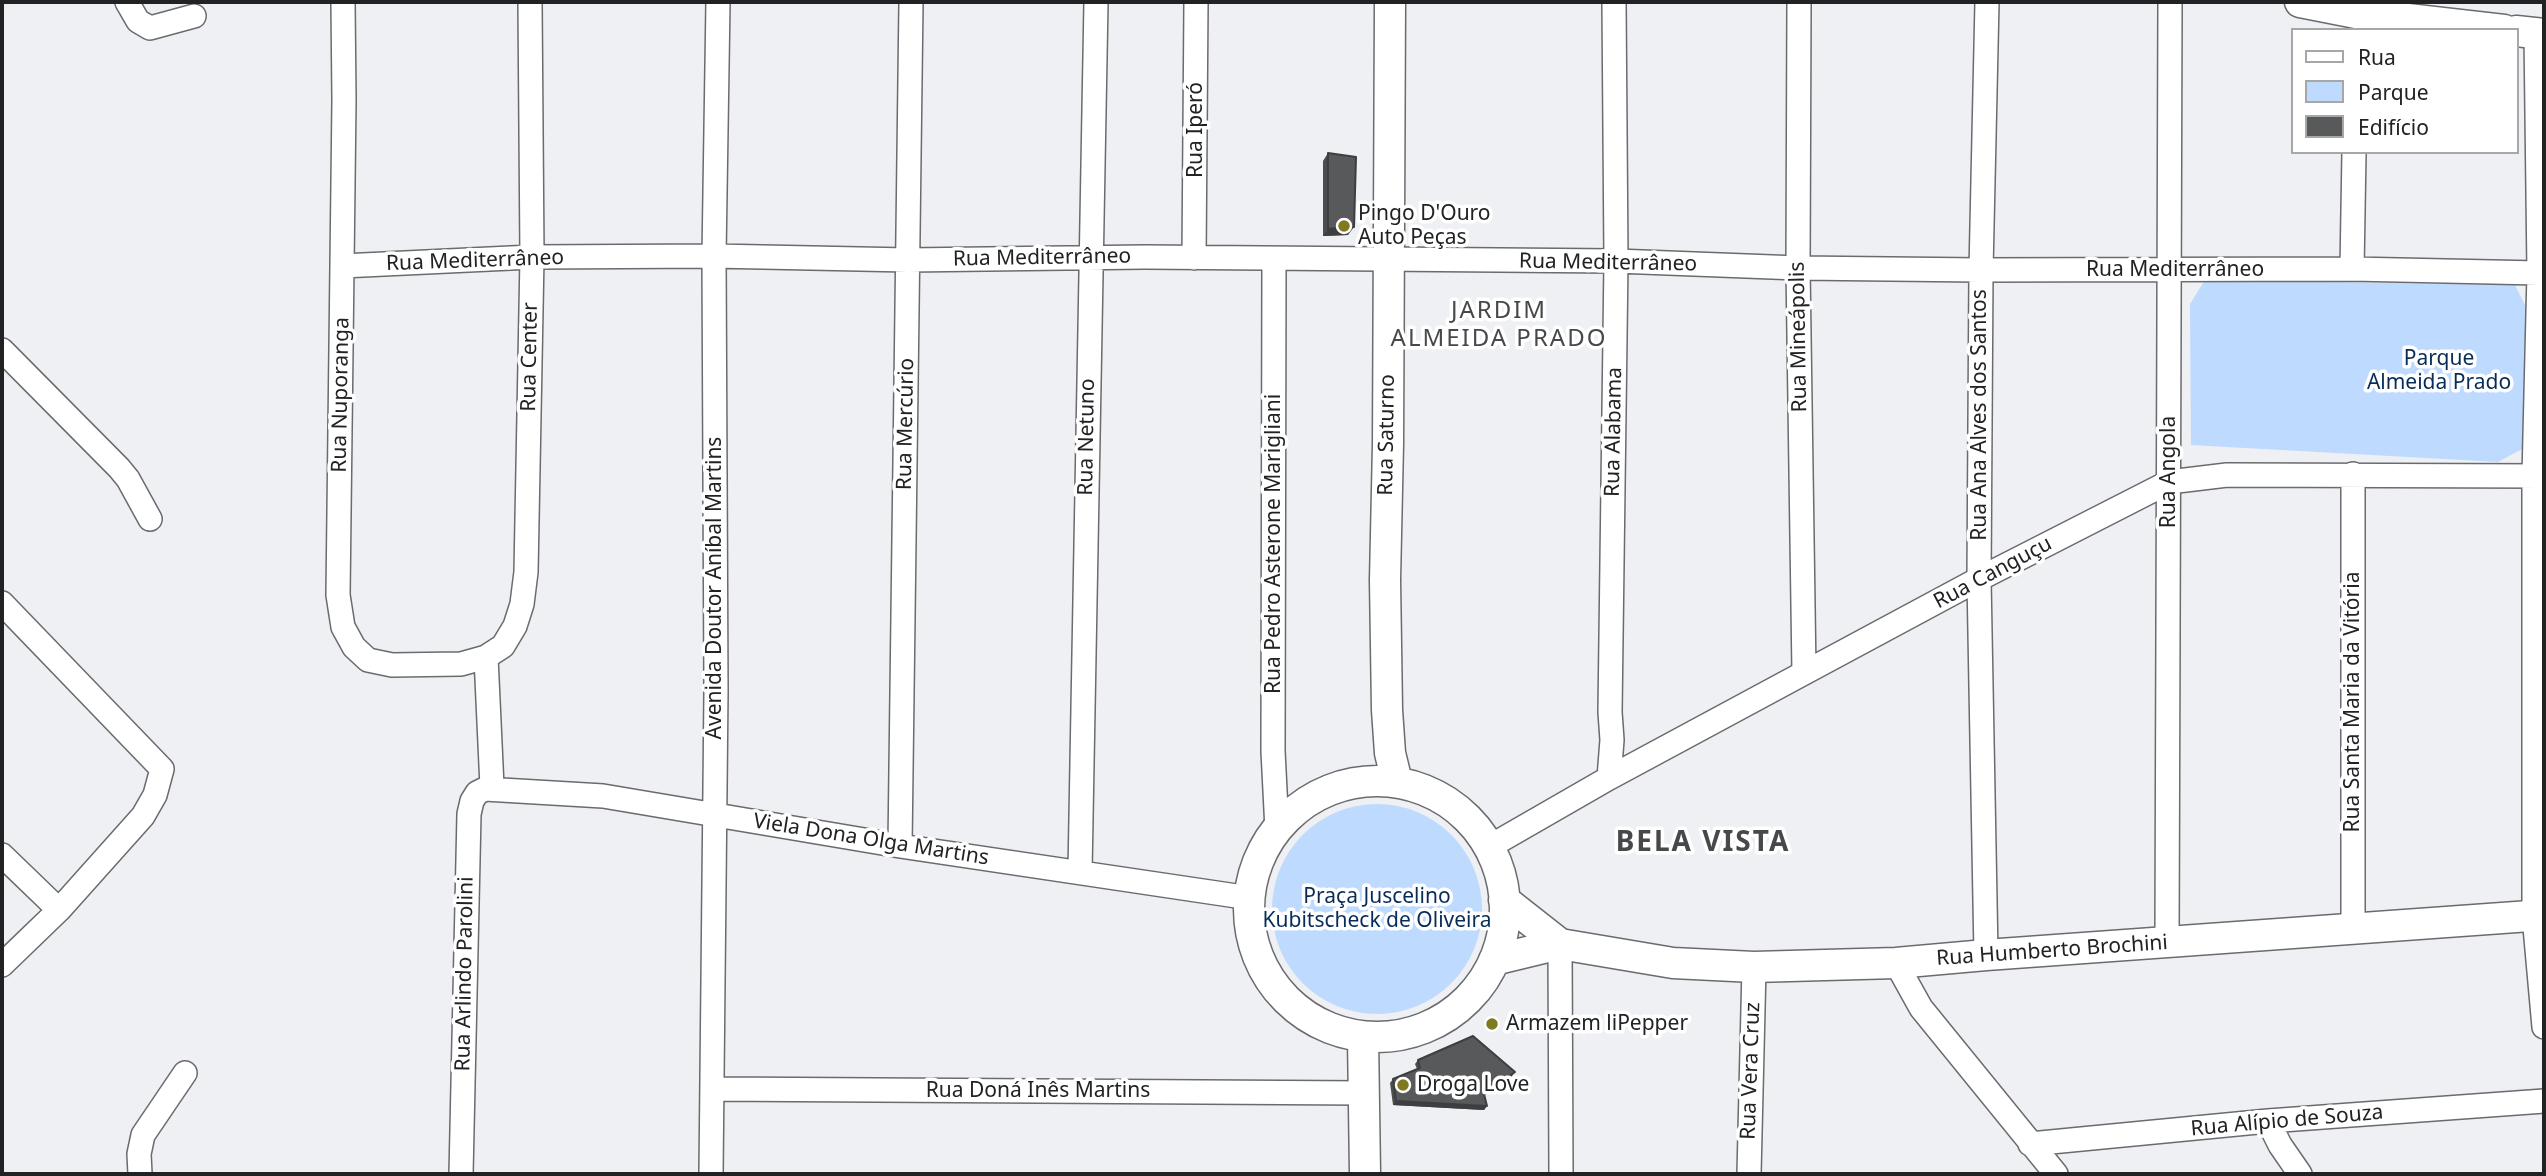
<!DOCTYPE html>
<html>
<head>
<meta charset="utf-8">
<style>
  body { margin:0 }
  #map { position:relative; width:2546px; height:1176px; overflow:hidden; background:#eef0f3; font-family:"Noto Sans",sans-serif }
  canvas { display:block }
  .frame { position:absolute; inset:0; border:4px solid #212223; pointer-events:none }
  .legend { position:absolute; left:2291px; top:28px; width:228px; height:126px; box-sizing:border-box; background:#fff; border:2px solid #a6a7a7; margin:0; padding:9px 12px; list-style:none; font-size:21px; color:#212223 }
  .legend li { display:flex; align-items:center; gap:14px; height:35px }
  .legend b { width:35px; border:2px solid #a6a7a7 }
</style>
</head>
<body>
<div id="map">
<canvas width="2546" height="1176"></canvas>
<div class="frame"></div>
<ul class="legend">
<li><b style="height:9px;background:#fff"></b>Rua</li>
<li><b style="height:19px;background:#bfdaff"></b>Parque</li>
<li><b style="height:19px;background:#57595b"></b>Edifício</li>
</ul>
</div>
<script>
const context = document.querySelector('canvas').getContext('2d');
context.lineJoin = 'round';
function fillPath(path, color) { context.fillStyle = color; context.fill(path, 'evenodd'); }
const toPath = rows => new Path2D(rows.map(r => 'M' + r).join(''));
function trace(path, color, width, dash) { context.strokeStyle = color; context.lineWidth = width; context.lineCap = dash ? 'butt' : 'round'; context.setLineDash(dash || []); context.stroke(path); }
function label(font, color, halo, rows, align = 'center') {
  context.font = font + ' "Noto Sans",sans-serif'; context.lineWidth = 7; context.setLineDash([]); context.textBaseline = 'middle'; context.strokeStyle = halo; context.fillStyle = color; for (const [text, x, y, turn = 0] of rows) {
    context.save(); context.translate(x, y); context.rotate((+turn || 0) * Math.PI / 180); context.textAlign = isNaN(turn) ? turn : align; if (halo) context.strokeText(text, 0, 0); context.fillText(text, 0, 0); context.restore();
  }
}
const green = toPath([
  [2205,280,2515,285,2530,315,2524,448,2498,462,2191,445,2190,304],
  '1272 909a105 105 0 1 1 210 0a105 105 0 1 1-210 0Z'
]);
const minor = toPath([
  [127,2,138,21,150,28,194,16],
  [343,2,344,100,338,595,343,627,354,647,368,660,392,665,461,664,486,657,503,646,515,626,522,604,526,572,532,257,530,2],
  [1799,2,1798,268,1804,673],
  [2536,33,2539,273,2534,476,2534,916,2544,1027],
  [1194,258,1196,2],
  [1274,259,1273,751,1277,830],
  [342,266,532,257,714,256,908,260,1145,257,1616,261,1798,268,1981,270,2352,269,2539,273,2544,270],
  [2352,269,2354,152],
  [2,350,119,468,128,479,150,519],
  [2353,474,2353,930],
  [2,603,162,769,155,795,143,816,59,910,2,965],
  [486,657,492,787],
  [1609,778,1612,740,1610,712,1616,261,1614,2],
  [900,846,911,2],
  [1489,847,1609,778,1804,673,1979,579,2169,482,2227,475,2544,476],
  [2,855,59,910],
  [1080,872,1096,2],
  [2167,942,2170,2],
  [1560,944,1561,1174],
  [1986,955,1979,579,1981,270,1987,2],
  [1896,963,1921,1008,2056,1174],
  [713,1089,1364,1093],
  [2268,1121,2280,1145,2300,1174],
  [2030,1144,2268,1121,2544,1101],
  [140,1174,139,1154,143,1135,185,1073],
  [461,1174,469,814,472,801,477,793,485,789,603,796,900,846,1250,898],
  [711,1174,716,691,714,256,718,2],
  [1749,1174,1754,967]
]);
const tertiary = toPath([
  [1390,2,1388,444,1385,580,1387,710,1390,753,1397,782],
  [2300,2,2356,13,2504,30],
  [2516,31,2544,34],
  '1249 909a128 128 0 1 1 256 0a128 128 0 1 1-256 0Z',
  [1504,900,1560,944],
  [1494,960,1560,944,1673,963,1754,967,1896,963,1986,955,2544,915],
  [1363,1037,1365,1174]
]);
const wall = toPath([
  [1328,153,1348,235,1323,236,1323,161],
  [1418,1060,1512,1076,1484,1096,1487,1106,1484,1110,1393,1105,1390,1083,1393,1079,1417,1069,1415,1064]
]);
const shadedWall = toPath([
  [1354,227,1348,235,1323,236,1328,229],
  [1515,1072,1512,1076,1481,1098,1484,1094],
  [1396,1101,1487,1106,1484,1110,1393,1105]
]);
const building = toPath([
  [1328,153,1356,157,1354,227,1328,229,1328,153],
  [1473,1036,1515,1072,1484,1094,1487,1106,1396,1101,1393,1079,1420,1068,1418,1060,1473,1036]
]);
const markers = [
  [1344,226,7,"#7f7a20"],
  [1492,1024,7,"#7f7a20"],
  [1403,1085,7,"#7f7a20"]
];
const streetNames = [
  ["Rua Iperó",1196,130,-90],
  ["Rua Mediterrâneo",1042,258,-1],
  ["Rua Mediterrâneo",475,261,-2],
  ["Rua Mediterrâneo",1608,263,1],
  ["Rua Mediterrâneo",2175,270],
  ["Rua Mineápolis",1799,337,-91],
  ["Rua Center",530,357,-89],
  ["Rua Nuporanga",341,395,-89],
  ["Rua Ana Alves dos Santos",1980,415,-90],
  ["Rua Mercúrio",906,424,-89],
  ["Rua Alabama",1614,432,-89],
  ["Rua Saturno",1387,435,-89],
  ["Rua Netuno",1087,437,-89],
  ["Rua Angola",2169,472,-90],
  ["Rua Pedro Asterone Marigliani",1274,544,-90],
  ["Rua Canguçu",1993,573,-28],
  ["Avenida Doutor Aníbal Martins",715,588,-90],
  ["Rua Santa Maria da Vitória",2353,702,-90],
  ["Viela Dona Olga Martins",871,840,9],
  ["Rua Humberto Brochini",2052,951,-4],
  ["Rua Arlindo Parolini",465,974,-89],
  ["Rua Vera Cruz",1751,1071,-88],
  ["Rua Doná Inês Martins",1038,1091],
  ["Rua Alípio de Souza",2287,1121,-5]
];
const poiNames = [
  ["Pingo D'Ouro",1358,214],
  ["Auto Peças",1358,238],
  ["Armazem liPepper",1506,1024],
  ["Droga Love",1417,1085]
];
const parkNames = [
  ["Parque",2439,359],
  ["Almeida Prado",2439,383],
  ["Praça Juscelino",1377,897],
  ["Kubitscheck de Oliveira",1377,921]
];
const quarterNames = [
  ["JARDIM",1499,311],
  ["ALMEIDA PRADO",1499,339]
];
const districtNames = [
  ["BELA VISTA",1703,843]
];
fillPath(green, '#bfdaff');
trace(minor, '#6a6b6e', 26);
trace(tertiary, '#6a6b6e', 33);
trace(minor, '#fff', 23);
trace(tertiary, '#fff', 30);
fillPath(wall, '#4b4d4e');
fillPath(shadedWall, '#3d3e40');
fillPath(building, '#57595b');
trace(building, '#3d3e40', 2);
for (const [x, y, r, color] of markers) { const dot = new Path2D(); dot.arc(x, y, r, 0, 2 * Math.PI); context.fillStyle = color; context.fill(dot); trace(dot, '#fff', 2.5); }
label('21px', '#212223', '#fff', streetNames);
label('21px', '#212223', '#fff', poiNames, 'left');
label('21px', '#082c58', '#fff', parkNames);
context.letterSpacing = '2px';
label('24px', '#46484a', '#fff', quarterNames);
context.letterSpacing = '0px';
context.letterSpacing = '2px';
label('bold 28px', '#46484a', '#fff', districtNames);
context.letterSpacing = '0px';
</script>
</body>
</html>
